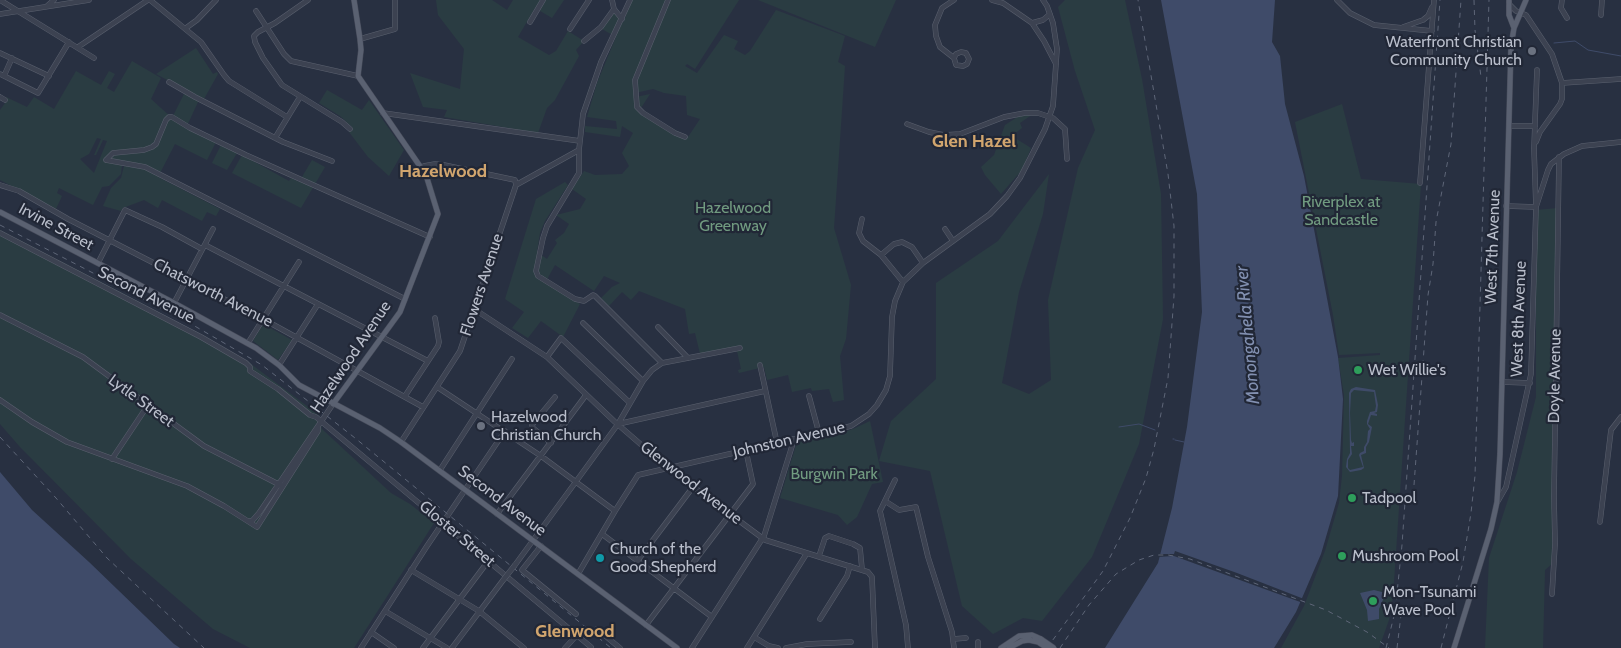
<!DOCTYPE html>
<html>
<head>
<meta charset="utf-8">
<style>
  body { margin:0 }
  canvas { display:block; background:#283041 }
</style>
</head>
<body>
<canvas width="1621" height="648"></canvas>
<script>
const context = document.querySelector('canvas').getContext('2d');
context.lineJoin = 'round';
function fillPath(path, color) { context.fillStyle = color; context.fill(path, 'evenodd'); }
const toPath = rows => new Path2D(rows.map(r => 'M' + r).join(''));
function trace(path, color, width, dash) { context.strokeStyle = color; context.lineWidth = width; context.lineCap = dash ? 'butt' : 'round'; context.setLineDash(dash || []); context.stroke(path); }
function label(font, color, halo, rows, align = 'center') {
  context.font = font + ' Cabin,sans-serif'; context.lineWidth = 4.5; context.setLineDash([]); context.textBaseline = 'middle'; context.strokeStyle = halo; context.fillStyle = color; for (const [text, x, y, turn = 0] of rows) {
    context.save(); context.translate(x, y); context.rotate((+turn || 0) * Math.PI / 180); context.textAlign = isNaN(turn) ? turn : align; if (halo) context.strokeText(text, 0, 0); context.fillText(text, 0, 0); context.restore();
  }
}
const green = toPath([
  [436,0,492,0,507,10,513,0,564,0,552,18,535,8,518,37,549,55,556,51,568,31,584,41,576,50,579,56,555,100,547,108,538,133,444,117,447,110,423,107,410,73,460,89,464,49,438,15],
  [632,0,739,0,695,69,687,64,685,66,697,73,724,35,738,41,734,49,745,55,750,51,776,10,845,36,838,62,845,66,834,228,851,285,846,339,840,356,844,400,833,402,829,389,812,391,811,388,792,392,788,375,767,380,764,367,739,373,738,370,741,369,737,351,701,358,695,333,689,334,685,309,639,291,631,300,622,292,609,306,601,298,612,287,620,283,604,276,594,291,555,265,545,283,580,304,563,337,541,321,528,338,512,328,524,312,505,299,536,199,565,182,568,185,545,221,540,233,537,252,547,259,557,243,555,240,564,233,569,224,556,215,580,209,586,199,572,189,584,171,595,175,622,174,629,166,622,153,633,133,622,126,620,137,585,132,585,126,617,129,616,121,587,117,597,83,616,37,602,29,614,12,623,23],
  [653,89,664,93,686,96,687,115,700,119,688,137,647,114,641,108,650,94,636,97,635,93],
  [758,0,896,0,875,47],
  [1065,0,1125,0,1142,79,1161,194,1163,319,1139,444,1092,557,1042,621,1023,618,993,634,962,606,930,471,879,461,891,421,936,379,936,283,998,241,1049,174,1043,214,1019,292,1002,383,1029,394,1051,380,1048,300,1078,168,1095,130,1075,71,1058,7],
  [196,48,213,74,217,72,218,74,204,99,198,102,186,128,216,142,207,160,175,144,158,177,220,209,216,216,207,212,202,221,162,200,158,208,144,200,123,208,121,211,103,206,111,188,121,178,124,166,122,165,121,174,109,186,102,187,93,205,59,188,57,193,62,196,56,209,0,180,0,110,5,103,6,97,27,107,34,97,54,109,76,71,101,85,109,71,115,74,107,88,114,92,132,61,161,78,151,99,172,118,186,90,156,74],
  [97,138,101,139,94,155,96,155,103,140,107,141,94,173,80,159,89,154],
  [327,90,362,110,369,100,404,150,389,176,368,157,349,132,352,127,340,116,319,103],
  [1342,104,1361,179,1421,184,1393,596,1389,620,1379,648,1281,648,1304,606,1325,551,1339,503,1342,476,1344,395,1338,358,1380,355,1380,353,1339,355,1333,315,1295,122],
  [1033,114,1020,123,1022,128,1014,134,1015,138,1031,148,1022,170,1001,194,985,175,981,167,994,155,1005,125,1019,116],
  [221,145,237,153,227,170,212,163],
  [242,155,289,181,291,178,299,182,312,160,325,167,301,208,232,173],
  [1558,208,1553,563,1545,570,1543,648,1485,648,1489,558,1517,472,1536,397,1536,210],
  [0,230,130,297,247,361,319,415,322,429,391,493,410,504,434,523,354,648,250,648,213,629,131,559,20,447,0,424],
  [263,324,292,340,278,360,253,341],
  [870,421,883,482,872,484,857,517,847,525,838,515,780,498,797,442,838,434,853,429]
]);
const water = toPath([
  [1161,0,1275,0,1272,42,1280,56,1285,104,1304,176,1338,357,1343,399,1338,496,1321,554,1296,612,1274,648,1105,648,1158,563,1172,508,1187,427,1202,312,1197,194],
  [1356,387,1375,390,1378,405,1377,412,1374,413,1377,414,1377,416,1371,415,1368,424,1372,427,1369,442,1366,447,1366,453,1361,455,1364,468,1361,470,1350,472,1346,467,1347,459,1350,453,1349,393,1351,389],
  [1354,390,1374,392,1376,406,1375,411,1370,412,1367,421,1367,424,1370,429,1368,431,1367,442,1364,447,1364,451,1360,453,1359,455,1363,467,1350,470,1348,468,1348,460,1352,454,1351,446,1354,446,1354,442,1352,443,1351,440,1350,413,1351,393],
  [0,472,32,510,89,562,174,644,180,648,0,648],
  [1374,590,1386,593,1379,609,1379,619,1368,621,1367,610,1360,593]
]);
const pier = toPath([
  [1175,551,1237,573,1304,599,1303,603,1174,556,1157,557,1158,554,1174,554]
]);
const stream = toPath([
  [1554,43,1575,41,1588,50,1621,56],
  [1119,427,1139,424,1155,430],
  [1173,439,1174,439],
  [1175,440,1184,442]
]);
const minor = toPath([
  [0,0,94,58],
  [150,0,201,42,224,75,229,81,287,117],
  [308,0,275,23,258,32,254,36,255,42,263,58,282,85,342,122,350,129],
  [612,0,614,9,622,19],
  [630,0,601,62,583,114,579,150,579,173,547,226,543,238,536,271,538,276,575,299,584,301,593,295,595,296,662,363],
  [668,0,635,80,637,107,643,113,675,133,685,137],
  [954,0,942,8,935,25,936,36,940,47,954,58,956,65,963,66,967,64,969,59,966,53,961,52,956,54,954,58],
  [992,0,1003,3,1032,23,1044,41,1056,64],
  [1337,0,1350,13,1374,25,1432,31],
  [1562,0,1561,8,1567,18],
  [1509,4,1516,11,1526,15,1552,54,1562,83,1562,99,1560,104,1540,132,1536,142],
  [47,6,54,0],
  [256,11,284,54,291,61,358,76],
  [0,14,89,0],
  [1601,15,1602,0],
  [530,22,543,0],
  [1032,23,1043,20,1050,14],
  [1403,27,1423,20,1428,16,1432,7],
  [186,28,197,20,216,0],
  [570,29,589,0],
  [360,39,395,29,395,0],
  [584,41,601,27,614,9],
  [78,47,148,0],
  [0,53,49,76],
  [0,74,38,93,69,42],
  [4,76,12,58],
  [169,82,195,97,283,142,332,161],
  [1562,83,1621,79],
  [0,97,5,100],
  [383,113,580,141],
  [907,124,929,132,944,135,960,134,1004,117,1025,113,1038,113,1053,118,1065,129,1067,159],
  [1509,126,1535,126],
  [275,138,300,97],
  [106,160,113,153,144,150,152,147,156,144,166,120,169,117,172,117,190,128,246,155,430,237],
  [106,160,145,167,405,299],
  [422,168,424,166,435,164,444,165,515,180,516,185],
  [1420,183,1434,0],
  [0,185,19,191,68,219,263,319,423,407],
  [1506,206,1536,207,1548,170,1551,164,1564,154,1582,146,1621,142],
  [862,219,859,233,863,241,881,255,903,282],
  [945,229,953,241],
  [0,233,201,337,246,363,250,367,250,371,278,389,310,415,316,417,591,647],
  [205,245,428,361],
  [881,255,894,244,902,242,912,247,923,263],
  [98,263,125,210,162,227,202,249],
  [174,303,213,229],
  [474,309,547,357,615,422,668,468,765,540,868,572,872,577,875,648],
  [0,315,83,357,204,446,282,486],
  [583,323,643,381],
  [658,327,688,358],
  [248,343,299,262],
  [547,357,561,338,630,403],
  [279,365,318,304],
  [760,365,777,443],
  [1502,382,1530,383],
  [437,387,541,456,615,511],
  [405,396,438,346,439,342,435,318],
  [809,396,819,433],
  [0,400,32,422,67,442,187,486,224,506,257,527,318,431,318,428],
  [618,424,765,391],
  [401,442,460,351,516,185,579,150],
  [551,443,533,428,532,425,555,397],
  [112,459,148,405],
  [440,470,512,359],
  [895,480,880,511,906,625,908,648],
  [885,501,899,510,916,507,928,557,952,632,954,648],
  [1498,501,1506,487,1531,374,1536,207,1534,148,1537,70],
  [497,514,586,395],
  [248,521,252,521,259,513,333,404],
  [1600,522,1611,430,1621,417],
  [602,534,712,617],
  [541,546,522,570,576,614],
  [819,556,825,538,829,536,853,544,860,548,862,569],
  [638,560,693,487],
  [515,565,618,424,643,381,652,370,662,363,740,348],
  [411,570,479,611,524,648],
  [578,574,615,511,638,475,851,426,869,414,877,405,886,390,890,376,892,317,895,301,903,282,923,263,990,214,1007,196,1020,178,1045,129,1053,106,1057,49,1053,23,1047,6,1043,0],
  [1552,594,1555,544,1554,497,1559,157],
  [385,611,447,648],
  [820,619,847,576,850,566],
  [646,625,753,484,746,451],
  [597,629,620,648],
  [371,632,394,648],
  [754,637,769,646,778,648],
  [953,639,966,638],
  [978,642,978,648],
  [361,648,427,546,505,431],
  [423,648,489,560],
  [452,648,504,579],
  [565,648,577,635],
  [692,648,764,536,793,443,792,439],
  [747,648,807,553],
  [786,648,807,644,851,642]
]);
const major = toPath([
  [1509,1,1509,15,1514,28],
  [0,212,174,303,256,348,279,365,299,385,380,428,401,442,677,648],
  [333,404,400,312,438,214,426,175,358,76,361,50,360,39,354,0],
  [1001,648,1019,636,1032,635,1041,639],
  [1009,648,1022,641,1029,640,1038,642],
  [1454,648,1491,529,1497,502,1500,454,1511,46,1514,28,1526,0]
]);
const rail = toPath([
  [1474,0,1475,30,1481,77],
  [0,225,186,321,262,365,355,438,611,648],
  [0,437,56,498,107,558,204,648],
  [1414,485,1428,295,1433,264,1436,222,1451,144,1461,0],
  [1047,648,1103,571,1130,518,1146,478,1154,449,1168,378,1174,296,1174,226,1168,174,1138,0],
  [1060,648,1089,605,1116,574,1139,560,1154,555,1168,555,1190,559,1326,610,1367,632,1389,648],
  [1386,648,1395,612,1402,545,1440,0],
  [1397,648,1401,615],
  [1441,648,1463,562,1471,513,1475,476,1489,0]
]);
const minorBridge = toPath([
  [504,579,515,565]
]);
const majorBridge = toPath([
  [1041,639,1054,648],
  [1038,642,1047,648]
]);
const markers = [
  [1532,51,5,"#6b7280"],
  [1358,370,5,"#2e9e5b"],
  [481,426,5,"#6b7280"],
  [1352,498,5,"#2e9e5b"],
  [1342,556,5,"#2e9e5b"],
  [600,558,5,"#0f9aa8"],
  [1373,601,5,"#2e9e5b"]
];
const poiNames = [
  ["Waterfront Christian",1522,42,"right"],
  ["Community Church",1522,60,"right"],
  ["Wet Willie's",1368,370],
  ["Hazelwood",491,417],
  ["Christian Church",491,435],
  ["Tadpool",1362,498],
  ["Church of the",610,549],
  ["Good Shepherd",610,567],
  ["Mushroom Pool",1352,556],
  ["Mon-Tsunami",1383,592],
  ["Wave Pool",1383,610]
];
const parkNames = [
  ["Riverplex at",1341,202],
  ["Sandcastle",1341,220],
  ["Hazelwood",733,208],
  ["Greenway",733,226],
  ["Burgwin Park",834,474]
];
const streetNames = [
  ["Irvine Street",56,227,28],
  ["West 7th Avenue",1493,247,-88],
  ["Flowers Avenue",482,285,-72],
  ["Chatsworth Avenue",213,293,27],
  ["Second Avenue",146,295,27],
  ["West 8th Avenue",1519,319,-88],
  ["Hazelwood Avenue",351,357,-56],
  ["Doyle Avenue",1555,376,-89],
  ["Lytle Street",141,401,36],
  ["Johnston Avenue",789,440,-13],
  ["Glenwood Avenue",691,483,38],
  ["Second Avenue",502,501,37],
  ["Gloster Street",457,534,40]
];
const neighbourhoodNames = [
  ["Glen Hazel",974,142],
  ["Hazelwood",443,172],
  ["Glenwood",575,632]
];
const waterNames = [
  ["Monongahela River",1248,335,-95]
];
fillPath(green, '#2a3c42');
fillPath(water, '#3f4b69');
fillPath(pier, '#283041');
trace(stream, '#3f4b69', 1);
trace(minor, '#5a606e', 5.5);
trace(major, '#464b5a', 6);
trace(minor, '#3c4251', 4.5);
trace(major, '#5a6171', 5);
trace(rail, '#5e6678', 1, [5, 5]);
trace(minorBridge, '#5a606e', 5.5, []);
trace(majorBridge, '#464b5a', 6, []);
trace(minorBridge, '#3c4251', 4.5);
trace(majorBridge, '#5a6171', 5);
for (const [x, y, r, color] of markers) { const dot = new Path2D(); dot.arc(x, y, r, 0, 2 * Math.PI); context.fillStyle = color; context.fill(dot); trace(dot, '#212736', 2); }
label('16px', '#b9becb', '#212736', poiNames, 'left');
label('16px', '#719b80', '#212736', parkNames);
label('16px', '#b9becb', '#212736', streetNames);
label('bold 18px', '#d1a56e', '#212736', neighbourhoodNames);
label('italic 18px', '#8290b1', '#212736', waterNames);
</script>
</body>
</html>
